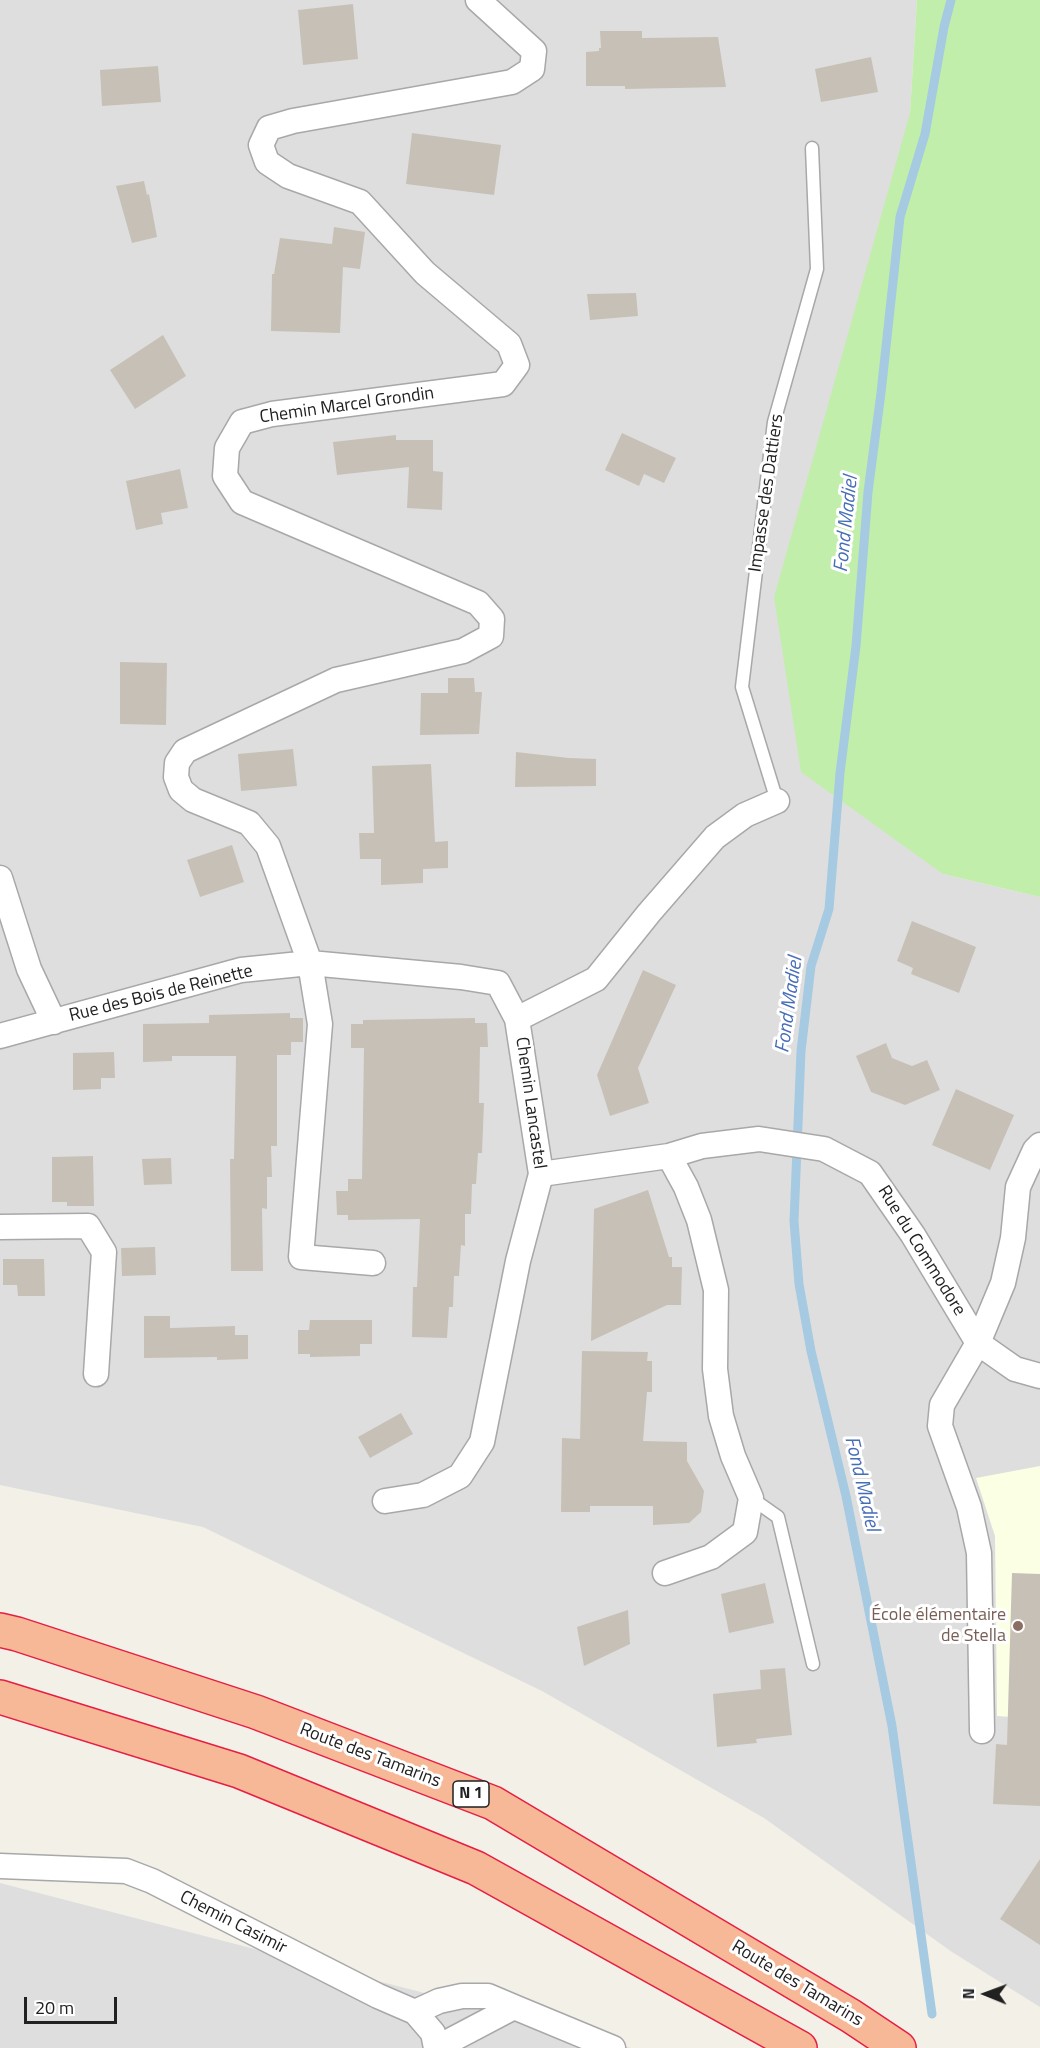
<!DOCTYPE html>
<html>
<head>
<meta charset="utf-8">
<style>
  body { margin:0 }
  #map { position:relative; width:1040px; height:2048px; overflow:hidden; background:#f2f0e7; font-family:"Titillium Web",sans-serif }
  canvas { display:block }
  .north { position:absolute; left:956px; top:1964px; width:60px; height:60px; -webkit-text-stroke:4px #fff; paint-order:stroke; rotate:271deg; font-size:16px; font-weight:700; line-height:24px; text-align:center; color:#212121 }
  .north::after { content:''; display:block; margin:auto; width:21px; height:27px; background:#212121; clip-path:polygon(50% 0,100% 100%,50% 72%,0 100%) }
  .scale { position:absolute; left:24px; top:1997px; width:93px; height:27px; box-sizing:border-box; border:3px solid #212121; border-top:0; padding-left:8px; font-size:18px; line-height:21px; white-space:nowrap; color:#212121; -webkit-text-stroke:4px #fff; paint-order:stroke }
</style>
</head>
<body>
<div id="map">
<canvas width="1040" height="2048"></canvas>
<div class="north">N</div>
<div class="scale">20 m</div>
</div>
<script>
const context = document.querySelector('canvas').getContext('2d');
context.lineJoin = 'round';
function fillPath(path, color) { context.fillStyle = color; context.fill(path, 'evenodd'); }
const toPath = rows => new Path2D(rows.map(r => 'M' + r).join(''));
function trace(path, color, width, dash) { context.strokeStyle = color; context.lineWidth = width; context.lineCap = dash ? 'butt' : 'round'; context.setLineDash(dash || []); context.stroke(path); }
function label(font, color, halo, rows, align = 'center') {
  context.font = font + ' "Titillium Web",sans-serif'; context.lineWidth = 6; context.setLineDash([]); context.textBaseline = 'middle'; context.strokeStyle = halo; context.fillStyle = color; for (const [text, x, y, turn = 0] of rows) {
    context.save(); context.translate(x, y); context.rotate((+turn || 0) * Math.PI / 180); context.textAlign = isNaN(turn) ? turn : align; if (halo) context.strokeText(text, 0, 0); context.fillText(text, 0, 0); context.restore();
  }
}
const residential = toPath([
  [0,0,917,0,910,113,943,874,1040,897,1040,2007,952,1952,764,1818,542,1691,203,1527,0,1485],
  [0,1883,436,1996,631,2048,0,2048]
]);
const education = toPath([
  [1040,1466,1040,1719,997,1716,995,1536,976,1478]
]);
const grass = toPath([
  [917,0,1040,0,1040,897,943,874,801,772,774,597,910,113]
]);
const stream = toPath([
  [932,2014,892,1726,846,1496,811,1351,799,1284,794,1221,801,1051,811,966,829,909,840,773,856,646,868,492,881,393,900,217,925,134,944,27,951,0]
]);
const building = toPath([
  [353,4,358,59,303,65,298,10],
  [600,31,642,31,642,38,718,37,726,87,625,89,625,86,586,86,586,52,599,51,599,48,601,48],
  [871,57,878,92,821,102,815,69],
  [158,66,161,102,102,106,100,70],
  [412,133,501,145,494,195,406,184],
  [144,181,147,195,149,194,157,237,132,243,116,186],
  [334,227,365,232,360,269,343,267,340,333,271,331,272,274,274,274,280,238,332,244],
  [636,293,638,316,590,320,587,294],
  [163,335,186,376,135,409,110,370],
  [622,433,676,458,664,483,644,474,639,486,605,470],
  [396,435,396,440,433,440,433,471,443,472,442,510,407,508,409,467,337,475,333,442],
  [180,469,188,508,161,513,163,524,136,530,126,481],
  [120,662,167,663,166,725,120,724],
  [448,678,474,678,475,692,482,692,479,734,420,735,421,693,448,693],
  [293,749,297,786,241,791,238,754],
  [516,752,569,758,596,759,596,786,515,787],
  [431,764,435,842,448,841,448,868,423,869,423,883,381,885,381,859,360,859,359,833,374,833,372,766],
  [232,845,244,882,200,897,187,860],
  [912,921,976,947,959,993,911,974,913,968,897,961],
  [643,970,676,985,638,1068,649,1103,610,1116,597,1075],
  [290,1013,290,1018,303,1018,303,1042,291,1042,291,1055,277,1055,277,1146,271,1146,272,1177,267,1177,267,1209,262,1208,263,1271,231,1271,230,1159,234,1159,236,1056,172,1056,172,1061,143,1062,143,1024,209,1023,209,1015],
  [475,1018,475,1023,487,1023,488,1047,480,1047,479,1103,484,1103,482,1153,478,1153,476,1184,472,1184,471,1214,465,1214,465,1246,461,1245,459,1276,454,1276,453,1307,449,1307,447,1338,412,1337,413,1287,417,1287,420,1219,348,1220,348,1215,337,1215,336,1191,348,1191,348,1179,362,1179,364,1048,351,1048,351,1024,363,1024,363,1020],
  [886,1043,892,1058,912,1066,927,1060,940,1090,905,1105,871,1092,856,1056],
  [114,1052,115,1078,101,1078,101,1089,73,1090,73,1053],
  [956,1089,1014,1115,990,1170,932,1145],
  [93,1156,94,1206,67,1206,67,1202,52,1202,52,1157],
  [171,1158,172,1184,144,1185,142,1159],
  [648,1190,669,1257,672,1257,672,1267,682,1267,681,1305,667,1305,591,1341,594,1209],
  [155,1247,156,1275,122,1276,121,1248],
  [3,1259,44,1259,45,1296,18,1296,17,1285,3,1285],
  [144,1316,170,1316,170,1328,235,1326,235,1335,248,1335,248,1359,217,1360,217,1357,144,1358],
  [310,1320,372,1320,372,1344,360,1344,360,1356,310,1357,310,1354,298,1354,298,1330,309,1330],
  [582,1351,648,1352,647,1361,652,1361,652,1392,647,1392,643,1441,687,1442,687,1461,704,1491,701,1512,689,1523,653,1525,653,1506,590,1506,590,1512,561,1512,562,1438,580,1439],
  [401,1413,413,1434,370,1458,358,1437],
  [1012,1573,1040,1574,1040,1806,993,1804,996,1744,1007,1745],
  [765,1583,774,1623,729,1633,721,1594],
  [628,1610,630,1644,584,1666,577,1627],
  [785,1668,792,1735,756,1739,757,1743,717,1747,713,1694,761,1689,760,1670],
  [1040,1859,1040,1945,1000,1919]
]);
const service = toPath([
  [777,801,742,687,774,422,817,269,812,148],
  [751,1498,778,1517,813,1664]
]);
const minor = toPath([
  [0,878,29,969,54,1022],
  [0,1036,241,970,310,963,461,977,498,983,517,1019],
  [541,1174,669,1156,702,1146,759,1139,824,1149,870,1173,913,1235,978,1343,1015,1369,1040,1376],
  [0,1227,88,1226,104,1252,96,1374],
  [373,1263,301,1257,320,1024,310,963,268,846,249,823,193,800,181,790,176,777,177,763,185,751,336,680,463,651,491,636,492,619,478,603,242,502,225,476,227,448,242,422,272,414,503,384,517,365,509,344,425,273,360,202,288,176,267,162,261,145,269,128,293,121,512,82,532,69,534,51,478,0],
  [385,1501,423,1495,460,1476,482,1442,518,1261,541,1174,517,1019,596,979,649,913,715,837,745,815,777,801],
  [665,1573,711,1557,745,1532,751,1498,733,1456,721,1416,715,1369,716,1290,699,1220,686,1187,669,1156],
  [982,1731,979,1553,969,1507,940,1426,942,1405,978,1343,1003,1283,1013,1238,1018,1187,1035,1150,1040,1145],
  [0,1866,126,1871,152,1881,378,1996,415,2012,433,2033,436,2048],
  [415,2012,439,2001,462,1996,488,1996,514,2007],
  [436,2048,514,2007,613,2048]
]);
const trunk = toPath([
  [0,1630,17,1634,256,1712,493,1803,851,2016,899,2048],
  [0,1697,239,1771,476,1868,800,2048]
]);
const markers = [
  [1018,1626,6,"#8d6e63"]
];
const shields = [
  [471,1794,36]
];
const shieldNames = [
  ["N 1",471,1794]
];
const streetNames = [
  ["Chemin Marcel Grondin",347,406,-8],
  ["Impasse des Dattiers",767,493,-82],
  ["Rue des Bois de Reinette",161,994,-14],
  ["Chemin Lancastel",530,1103,82],
  ["Rue du Commodore",921,1251,58],
  ["Route des Tamarins",370,1756,21],
  ["Chemin Casimir",233,1923,27],
  ["Route des Tamarins",797,1984,31]
];
const educationNames = [
  ["École élémentaire",1006,1616],
  ["de Stella",1006,1637]
];
const waterNames = [
  ["Fond Madiel",847,524,-84],
  ["Fond Madiel",790,1005,-82],
  ["Fond Madiel",861,1484,77]
];
fillPath(residential, '#dfdede');
fillPath(education, '#fbffe3');
fillPath(grass, '#c1eeab');
trace(stream, '#a5cae1', 9);
fillPath(building, '#c7c0b6');
trace(service, '#a8a8a8', 15);
trace(minor, '#a8a8a8', 27);
trace(trunk, '#e61e43', 36);
trace(service, '#fff', 12);
trace(minor, '#fff', 24);
trace(trunk, '#f6b896', 33);
for (const [x, y, r, color] of markers) { const dot = new Path2D(); dot.arc(x, y, r, 0, 2 * Math.PI); context.fillStyle = color; context.fill(dot); trace(dot, '#fff', 2); }
for (const [x, y, w] of shields) { const box = new Path2D(); box.roundRect(x - w / 2, y - 13, w, 26, 4.5); context.fillStyle = '#fff'; context.fill(box); trace(box, '#212121', 1.5); }
label('bold 16px', '#212121', null, shieldNames);
label('18px', '#212121', '#fff', streetNames);
label('18px', '#785e54', '#fff', educationNames, 'right');
label('italic 20px', '#466db7', '#fff', waterNames);
</script>
</body>
</html>
